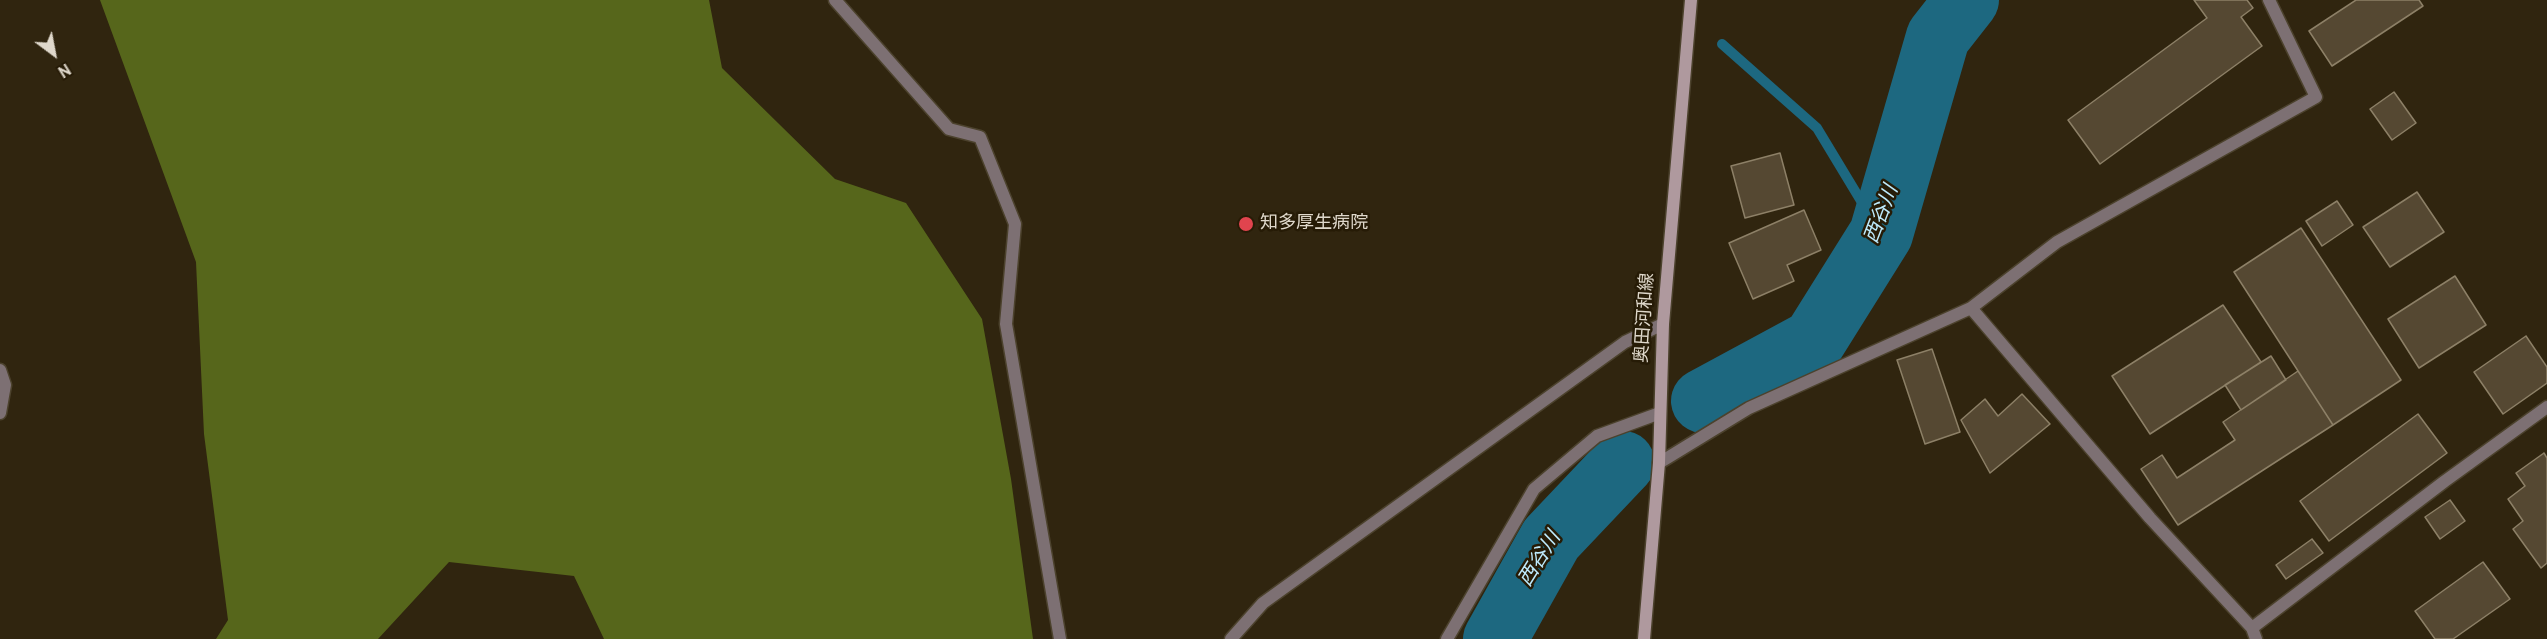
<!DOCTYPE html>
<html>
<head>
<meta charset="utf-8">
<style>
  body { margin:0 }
  #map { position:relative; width:2547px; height:639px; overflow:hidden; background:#30250f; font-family:Overpass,sans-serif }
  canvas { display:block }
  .north { position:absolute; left:24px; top:24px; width:60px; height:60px; -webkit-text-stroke:4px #261b06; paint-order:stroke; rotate:148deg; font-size:16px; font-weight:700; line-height:24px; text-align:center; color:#dfd8cb }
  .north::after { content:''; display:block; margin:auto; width:21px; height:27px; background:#dfd8cb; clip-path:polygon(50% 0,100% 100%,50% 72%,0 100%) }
</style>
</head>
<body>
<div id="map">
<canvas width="2547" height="639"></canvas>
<div class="north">N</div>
</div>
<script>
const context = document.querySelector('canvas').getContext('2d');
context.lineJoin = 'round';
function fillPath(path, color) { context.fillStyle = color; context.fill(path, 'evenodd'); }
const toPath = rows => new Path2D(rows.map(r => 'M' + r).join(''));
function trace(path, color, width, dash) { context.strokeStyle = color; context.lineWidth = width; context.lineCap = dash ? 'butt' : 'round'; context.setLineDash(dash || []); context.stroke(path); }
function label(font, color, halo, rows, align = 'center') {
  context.font = font + ' Overpass,"Noto Sans JP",sans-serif'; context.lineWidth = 5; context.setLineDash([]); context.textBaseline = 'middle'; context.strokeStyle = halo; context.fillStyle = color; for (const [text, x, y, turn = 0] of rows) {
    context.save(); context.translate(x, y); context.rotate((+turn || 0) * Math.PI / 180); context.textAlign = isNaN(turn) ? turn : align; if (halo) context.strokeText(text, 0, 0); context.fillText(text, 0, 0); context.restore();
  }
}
const forest = toPath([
  [100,0,709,0,722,68,835,179,906,203,982,319,1011,479,1033,639,604,639,574,576,449,562,378,639,216,639,228,620,204,434,196,262]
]);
const stream = toPath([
  [1722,44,1817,128,1881,234]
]);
const river = toPath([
  [1703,401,1814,341,1881,234,1938,37,1967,0],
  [1495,639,1551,539,1623,463]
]);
const building = toPath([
  [2194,0,2247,0,2253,8,2241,17,2262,46,2100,164,2068,120,2207,18,2194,0],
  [2356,0,2419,0,2423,6,2332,66,2309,31,2356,0],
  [2394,92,2416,123,2392,140,2370,109,2394,92],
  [1780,153,1794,205,1745,218,1731,166,1780,153],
  [2417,192,2444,232,2390,267,2363,227,2417,192],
  [2337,201,2353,225,2322,246,2306,221,2337,201],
  [1804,210,1821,250,1787,265,1794,281,1753,299,1729,243,1804,210],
  [2301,228,2401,380,2333,425,2234,272,2301,228],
  [2455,276,2486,325,2419,368,2388,319,2455,276],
  [2223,305,2261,362,2150,434,2112,376,2223,305],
  [2526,336,2547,367,2547,383,2503,414,2474,372,2526,336],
  [1932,349,1960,432,1925,444,1897,360,1932,349],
  [2271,356,2286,380,2241,410,2225,385,2271,356],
  [2298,371,2333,425,2178,525,2141,469,2162,455,2177,478,2235,440,2223,422,2298,371],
  [2022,394,2050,424,1990,473,1961,420,1985,399,1998,416,2022,394],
  [2418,414,2447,453,2329,541,2300,501,2418,414],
  [2544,453,2547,458,2547,563,2541,568,2513,529,2523,521,2508,499,2525,486,2516,473,2544,453],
  [2450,500,2465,521,2440,539,2425,517,2450,500],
  [2312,539,2323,553,2286,579,2276,565,2312,539],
  [2483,562,2510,599,2453,639,2435,639,2415,611,2483,562]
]);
const minor = toPath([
  [835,0,949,129,980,137,1015,224,1006,324,1060,639],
  [1971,308,2150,518,2252,628,2256,639],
  [0,370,5,385,0,413],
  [1659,463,1749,408,1971,308,2057,242,2316,97,2269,0],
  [2252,628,2445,481,2547,407],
  [1231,639,1263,603,1625,342,1663,324],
  [1447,639,1534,489,1597,436,1660,413]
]);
const secondary = toPath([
  [1644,639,1659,463,1663,324,1691,0]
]);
const markers = [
  [1246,224,8,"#e0444e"]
];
const poiNames = [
  ["知多厚生病院",1260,224]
];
const streetNames = [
  ["奥田河和線",1646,318,-86]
];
const waterNames = [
  ["西谷川",1883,215,-69],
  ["西谷川",1541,560,-58]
];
fillPath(forest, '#56661b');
trace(stream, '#1d6880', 10);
trace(river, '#1d6880', 64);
fillPath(building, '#554832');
trace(building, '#8d8067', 1.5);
trace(minor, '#4c422d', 15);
trace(secondary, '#4c422d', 15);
trace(minor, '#7d7073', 12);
trace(secondary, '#af999e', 12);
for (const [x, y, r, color] of markers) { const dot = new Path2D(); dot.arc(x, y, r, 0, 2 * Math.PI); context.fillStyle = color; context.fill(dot); trace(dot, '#261b06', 2); }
label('18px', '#dfd8cb', '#261b06', poiNames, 'left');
label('18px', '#dfd8cb', '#261b06', streetNames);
label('italic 20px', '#beebfd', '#261b06', waterNames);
</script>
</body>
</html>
